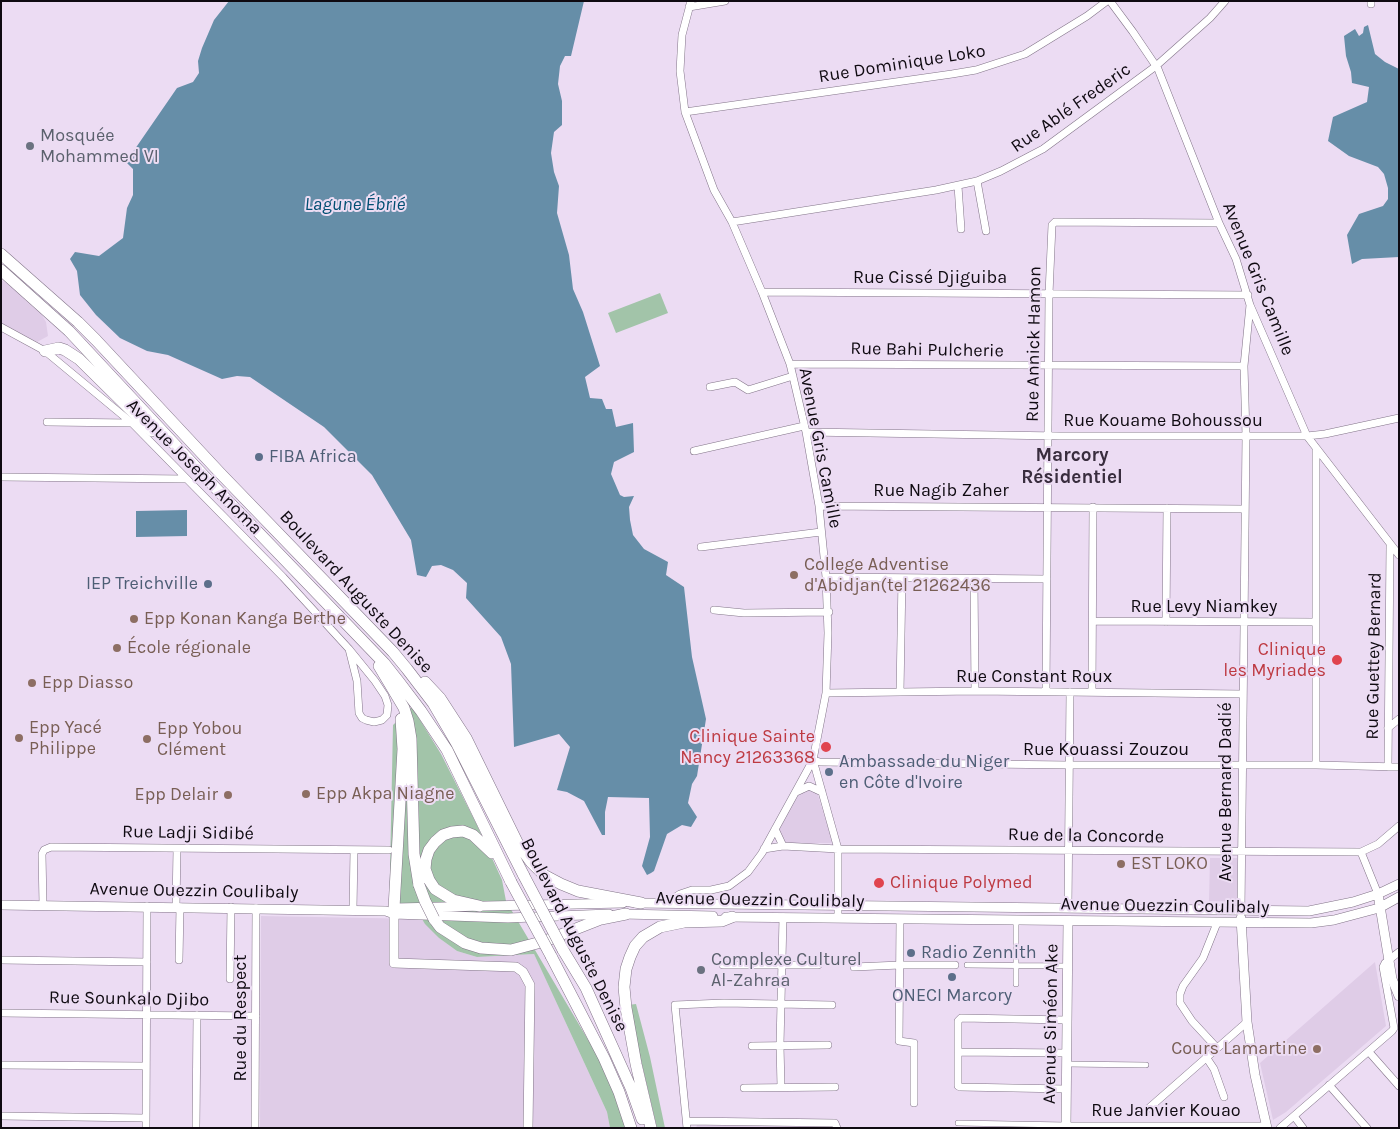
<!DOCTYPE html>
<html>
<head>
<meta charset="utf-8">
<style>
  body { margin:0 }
  #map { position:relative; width:1400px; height:1129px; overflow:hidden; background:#ecdcf3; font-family:Karla,sans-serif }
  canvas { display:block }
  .frame { position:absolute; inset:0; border:2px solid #0f0a11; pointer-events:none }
</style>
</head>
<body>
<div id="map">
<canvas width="1400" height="1129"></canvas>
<div class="frame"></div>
</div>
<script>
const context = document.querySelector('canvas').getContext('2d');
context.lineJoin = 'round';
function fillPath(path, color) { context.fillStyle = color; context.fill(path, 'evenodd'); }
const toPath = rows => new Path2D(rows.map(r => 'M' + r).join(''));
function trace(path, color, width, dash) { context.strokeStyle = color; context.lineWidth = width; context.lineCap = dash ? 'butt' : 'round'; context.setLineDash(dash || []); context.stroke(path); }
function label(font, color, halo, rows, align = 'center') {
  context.font = font + ' Karla,sans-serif'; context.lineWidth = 4; context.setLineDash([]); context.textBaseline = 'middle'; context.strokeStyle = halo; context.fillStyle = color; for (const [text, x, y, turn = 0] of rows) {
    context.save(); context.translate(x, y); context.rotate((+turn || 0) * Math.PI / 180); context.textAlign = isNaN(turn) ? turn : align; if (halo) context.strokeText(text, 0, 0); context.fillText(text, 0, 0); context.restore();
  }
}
const built = toPath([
  [1,280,19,290,25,300,42,315,46,322,48,336,37,342,1,324],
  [801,790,817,792,833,843,783,843,778,831],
  [1210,858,1237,858,1237,902,1209,901],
  [261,916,422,919,439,938,457,951,477,957,534,954,607,1112,610,1128,260,1128],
  [1375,962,1386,1026,1286,1112,1273,1120,1260,1063],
  [697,1125,829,1127,829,1128,696,1128]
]);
const green = toPath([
  [660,293,668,313,616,333,608,313],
  [412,707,441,754,476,823,502,880,506,901,600,1060,615,1094,626,1128,610,1128,607,1112,534,954,477,957,457,951,439,938,425,924,422,919,389,918,393,725],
  [636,1004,650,1057,665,1128,657,1128,628,1005]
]);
const water = toPath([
  [229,1,584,1,571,56,565,56,560,66,558,84,562,101,562,125,554,132,551,153,554,172,559,186,557,213,569,255,573,289,583,312,600,366,585,377,590,398,602,399,606,409,612,409,616,427,633,423,634,452,614,462,611,474,620,495,624,497,634,496,629,507,630,520,633,535,644,549,668,562,666,575,684,587,692,657,706,719,697,776,692,784,688,803,697,817,691,827,682,825,667,834,654,871,651,873,647,875,642,866,650,837,649,798,608,797,605,812,605,835,602,835,584,801,567,792,557,790,570,747,559,734,514,747,511,664,501,637,466,598,467,583,453,570,441,565,432,566,426,577,417,575,411,540,372,475,324,427,250,377,237,376,222,379,168,355,147,351,120,338,96,315,80,295,77,271,70,259,75,252,99,256,123,238,127,208,133,195,133,169,126,162,177,88,193,82,199,73,198,61,202,48,214,20],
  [1368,25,1375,54,1385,62,1399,69,1399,257,1362,259,1352,264,1347,235,1359,214,1383,206,1388,199,1388,188,1384,174,1378,167,1349,156,1328,141,1333,117,1367,102,1369,87,1352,83,1351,72,1346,56,1344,36,1355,29,1359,36,1363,33,1364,27],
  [187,510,187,536,136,537,136,511]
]);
const pedestrian = toPath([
  [967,965,1068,966],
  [1016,984,1016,920],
  [1066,1064,1146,1065],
  [958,1123,1066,1125]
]);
const minor = toPath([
  [1110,1,1133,32,1158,69,1219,223,1236,259,1250,305,1307,436,1399,555],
  [1371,1,1371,4],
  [689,7,725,1],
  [685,112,952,74,976,70,1025,54,1087,16,1107,1],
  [977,181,986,231],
  [958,186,961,229],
  [732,222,936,190,977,181,1001,171,1043,149,1156,66,1210,18,1225,1],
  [762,292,1248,295],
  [1,327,45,351,132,423,283,577,349,649,375,681,385,696,388,705,387,715,382,720,374,722,366,720,362,718,359,713,357,681,349,649],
  [790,364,1244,366],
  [710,387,735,382,748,390,793,376],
  [47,422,132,423],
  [806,432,1060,436,1307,436,1325,434,1399,418],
  [694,451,804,426],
  [1,477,186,479],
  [819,506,1244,509],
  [701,547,821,532],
  [826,577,1047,579],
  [974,579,975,691],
  [714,610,744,613,829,612],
  [1093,621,1315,622],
  [1166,622,1167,508],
  [1046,691,1049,294,1052,225,1055,222,1219,223],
  [900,692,902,578],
  [1092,692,1093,507],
  [826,693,975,691,1243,694],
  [1388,728,1399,719],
  [813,760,820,762,1069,765,1316,765,1399,767],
  [813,760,838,849,838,918],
  [1316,765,1316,450],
  [1388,767,1390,546],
  [796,792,809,786,822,792],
  [775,829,783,846],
  [764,849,783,846,838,849,1361,852,1378,844,1399,826],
  [1361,852,1378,894],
  [668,902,680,894,692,890,711,890,729,886,748,872,762,853,813,760,826,693,828,633,826,577,819,506,806,432,790,364,762,292,732,222,714,190,685,112,680,71,682,35,691,1],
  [43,905,42,854,44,850,51,847,389,850],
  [176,907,177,849],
  [1068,908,1070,692],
  [353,910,354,850],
  [1241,911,1246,436,1244,366,1250,305],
  [900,919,899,1041,914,1043,914,1103],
  [1,960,147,962],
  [179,960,180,907],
  [723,965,818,965],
  [854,967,900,965,955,965],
  [230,979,231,907],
  [1,1013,256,1016],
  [752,1046,828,1045],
  [1217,1048,1192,1021,1180,1003,1180,994,1183,986,1203,958,1217,923],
  [958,1052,1067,1053],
  [1369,1052,1399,1086],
  [1206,1057,1214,1069,1224,1097],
  [1,1065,146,1066],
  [1329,1085,1367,1128],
  [781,1087,780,1045,783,917],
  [744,1088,835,1087],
  [1066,1089,960,1087,958,1086,958,1021,961,1018,1067,1020],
  [1149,1108,1247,1022],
  [1,1116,146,1118],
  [1294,1116,1303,1128],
  [687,1121,835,1123,837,1128],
  [1066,1126,1267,1126],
  [146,1128,147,906],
  [196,1128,197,1015],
  [255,1128,256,908],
  [687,1128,675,1005,724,1003,832,1005],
  [1280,1128,1392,1031,1394,1028,1383,967,1385,963,1399,952]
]);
const tertiary = toPath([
  [1378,894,1392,979,1399,996],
  [636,903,1309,911,1353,902,1378,894,1399,884],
  [1,905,386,911,394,914,508,918,609,914],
  [396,908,623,903],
  [394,909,394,963,516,967,523,972,530,985,528,1128],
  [622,914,713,916],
  [726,917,1311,923,1334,920,1379,908,1399,897],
  [1241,918,1247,1022,1255,1075,1267,1128],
  [1066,1128,1068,921]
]);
const trunk = toPath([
  [1,254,78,322,96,340,221,474,393,652,407,669,433,703,457,744,524,876],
  [1,270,69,331,206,478,384,663,399,682,421,711,447,750,511,882],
  [45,351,59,348,65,350,79,359,152,431],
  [379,666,404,708,408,721,411,739,414,854,419,885],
  [425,682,440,698,466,738,518,844,531,862,544,875,561,884,578,891,641,903],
  [479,906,453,900,435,889,429,880,425,869,426,859,429,850,435,842,443,835,452,832,463,831,473,835,492,853],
  [394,908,403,749,401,719],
  [434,919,440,927,465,943,481,948,511,950,545,941,601,919,626,914],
  [563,950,586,988,631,1088,642,1119],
  [551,956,604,1058,619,1092,631,1128],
  [651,1128,636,1064,626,1008,624,987,626,969,630,957,635,946,643,937,660,927,684,922,722,921,732,917]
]);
const trunkBridge = toPath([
  [524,876,563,950],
  [511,882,551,956],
  [419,885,425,901,434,919]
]);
const markers = [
  [30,146,5,"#6b7280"],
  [259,457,5,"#5c6f8a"],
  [794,575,5,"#8d6e63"],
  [208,584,5,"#5c6f8a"],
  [134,619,5,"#8d6e63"],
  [117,648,5,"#8d6e63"],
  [1337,660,6,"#e0444e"],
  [32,683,5,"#8d6e63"],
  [19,738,5,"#8d6e63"],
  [147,739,5,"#8d6e63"],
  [826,747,6,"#e0444e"],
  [829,772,5,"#5c6f8a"],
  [306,794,5,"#8d6e63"],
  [228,795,5,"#8d6e63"],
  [1121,864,5,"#8d6e63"],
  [879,883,6,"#e0444e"],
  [911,953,5,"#5c6f8a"],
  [701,970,5,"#6b7280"],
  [952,977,5,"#5c6f8a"],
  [1317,1049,5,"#8d6e63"]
];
const streetNames = [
  ["Rue Dominique Loko",902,64,-9],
  ["Rue Ablé Frederic",1071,108,-35],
  ["Rue Cissé Djiguiba",930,278],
  ["Avenue Gris Camille",1258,279,68],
  ["Rue Annick Hamon",1034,344,-89],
  ["Rue Bahi Pulcherie",927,350,1],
  ["Rue Kouame Bohoussou",1163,421],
  ["Avenue Gris Camille",820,448,79],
  ["Avenue Joseph Anoma",194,467,45],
  ["Rue Nagib Zaher",941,491],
  ["Boulevard Auguste Denise",356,592,47],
  ["Rue Levy Niamkey",1204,607],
  ["Rue Guettey Bernard",1374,656,-89],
  ["Rue Constant Roux",1034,677],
  ["Rue Kouassi Zouzou",1106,750],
  ["Avenue Bernard Dadié",1226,792,-90],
  ["Rue Ladji Sidibé",188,833,1],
  ["Rue de la Concorde",1086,836,1],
  ["Avenue Ouezzin Coulibaly",194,891,1],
  ["Avenue Ouezzin Coulibaly",760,900,1],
  ["Avenue Ouezzin Coulibaly",1165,906,1],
  ["Boulevard Auguste Denise",574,935,63],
  ["Rue Sounkalo Djibo",129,999,1],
  ["Rue du Respect",241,1018,-90],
  ["Avenue Siméon Ake",1051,1024,-89],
  ["Rue Janvier Kouao",1166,1111]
];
const worshipNames = [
  ["Mosquée",40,136],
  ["Mohammed VI",40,157],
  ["Complexe Culturel",711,960],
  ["Al-Zahraa",711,981]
];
const serviceNames = [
  ["FIBA Africa",269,457],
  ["IEP Treichville",198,584,"right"],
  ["Ambassade du Niger",839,762],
  ["en Côte d'Ivoire",839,783],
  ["Radio Zennith",921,953],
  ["ONECI Marcory",952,996,"center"]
];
const educationNames = [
  ["College Adventise",804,565],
  ["d'Abidjan(tel 21262436",804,586],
  ["Epp Konan Kanga Berthe",144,619],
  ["École régionale",127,648],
  ["Epp Diasso",42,683],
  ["Epp Yacé",29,728],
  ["Philippe",29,749],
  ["Epp Yobou",157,729],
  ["Clément",157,750],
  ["Epp Akpa Niagne",316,794],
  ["Epp Delair",218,795,"right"],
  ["EST LOKO",1131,864],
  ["Cours Lamartine",1307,1049,"right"]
];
const healthNames = [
  ["Clinique",1326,650],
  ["les Myriades",1326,671],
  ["Clinique Sainte",815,737],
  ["Nancy 21263368",815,758],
  ["Clinique Polymed",890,883,"left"]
];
const waterNames = [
  ["Lagune Ébrié",355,205]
];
const neighbourhoodNames = [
  ["Marcory",1072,456],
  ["Résidentiel",1072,478]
];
fillPath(built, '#dfcce7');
fillPath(green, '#a2c4a9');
fillPath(water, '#668ea8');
trace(pedestrian, '#827488', 6);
trace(minor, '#827488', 8);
trace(tertiary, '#827488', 10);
trace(trunk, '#827488', 12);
trace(pedestrian, '#fff', 5);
trace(minor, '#fff', 7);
trace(tertiary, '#fff', 9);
trace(trunk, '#fff', 11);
trace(trunkBridge, '#827488', 12, []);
trace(trunkBridge, '#fff', 11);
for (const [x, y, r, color] of markers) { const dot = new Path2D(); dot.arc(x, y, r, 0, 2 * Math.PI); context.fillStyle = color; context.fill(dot); trace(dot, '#ecdcf3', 2); }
label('18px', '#0f0a11', '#ecdcf3', streetNames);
label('18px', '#5b616d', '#ecdcf3', worshipNames, 'left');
label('18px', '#4e5e75', '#ecdcf3', serviceNames, 'left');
label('18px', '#785e54', '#ecdcf3', educationNames, 'left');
label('18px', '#be3a42', '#ecdcf3', healthNames, 'right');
label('italic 19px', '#004e72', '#ecdcf3', waterNames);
label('bold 19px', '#392d3e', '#ecdcf3', neighbourhoodNames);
</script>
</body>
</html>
